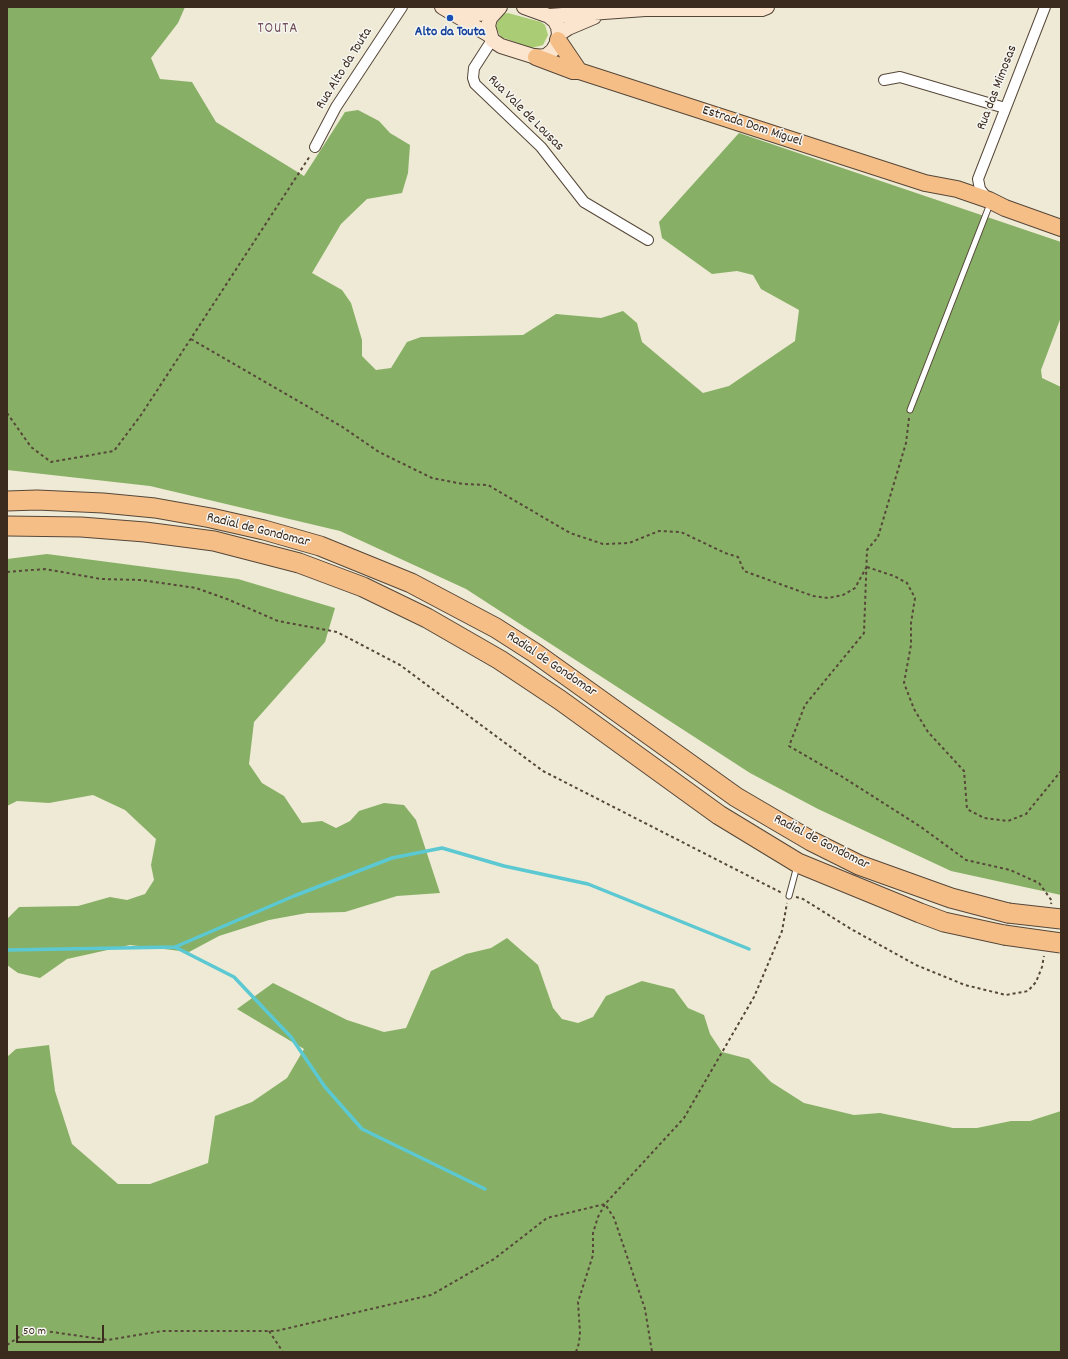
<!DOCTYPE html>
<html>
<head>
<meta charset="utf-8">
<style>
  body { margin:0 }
  #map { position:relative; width:1068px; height:1359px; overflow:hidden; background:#eeead5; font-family:Dekko,sans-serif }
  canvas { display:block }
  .frame { position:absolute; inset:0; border:8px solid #3b2a1e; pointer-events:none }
  .scale { position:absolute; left:16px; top:1325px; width:88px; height:18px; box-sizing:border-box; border:2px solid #3b2a1e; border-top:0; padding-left:5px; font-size:12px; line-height:14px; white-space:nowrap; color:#3b2a1e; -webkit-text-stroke:3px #f6f6f2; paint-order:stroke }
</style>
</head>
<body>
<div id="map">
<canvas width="1068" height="1359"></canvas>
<div class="frame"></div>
<div class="scale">50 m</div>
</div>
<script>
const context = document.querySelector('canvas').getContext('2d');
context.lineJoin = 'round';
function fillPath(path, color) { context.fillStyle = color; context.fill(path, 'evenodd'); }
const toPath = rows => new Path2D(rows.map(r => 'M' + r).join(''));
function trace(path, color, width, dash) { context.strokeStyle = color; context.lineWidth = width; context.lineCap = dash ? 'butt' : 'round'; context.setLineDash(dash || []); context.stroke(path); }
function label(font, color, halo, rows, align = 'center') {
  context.font = font + ' Dekko,sans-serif'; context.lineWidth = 3; context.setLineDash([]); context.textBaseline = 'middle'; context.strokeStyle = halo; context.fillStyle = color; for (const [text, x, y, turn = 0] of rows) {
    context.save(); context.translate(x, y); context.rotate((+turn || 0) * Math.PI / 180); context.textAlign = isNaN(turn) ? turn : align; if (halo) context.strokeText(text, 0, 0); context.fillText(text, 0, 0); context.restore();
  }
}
const green = toPath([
  [508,13,541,22,545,25,548,35,543,45,532,48,501,37,496,28,497,23,503,14]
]);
const forest = toPath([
  [7,7,185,7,178,23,151,58,160,79,192,82,216,122,304,176,345,112,358,110,379,121,390,133,410,145,408,173,402,193,367,199,341,224,312,273,342,290,351,303,362,340,362,356,376,370,391,368,407,342,421,337,523,335,556,314,601,318,623,311,637,323,642,342,703,393,729,386,795,341,799,310,761,289,753,275,737,271,712,274,662,238,659,222,739,133,1061,242,1061,317,1041,370,1042,378,1061,387,1061,895,951,871,818,809,750,773,466,589,340,531,150,486,7,470],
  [47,554,238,579,335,608,325,642,254,722,249,764,262,783,284,796,302,823,322,821,336,828,350,821,359,811,384,803,404,805,416,820,440,893,397,896,345,912,307,913,269,920,219,936,189,952,130,945,67,959,40,978,18,973,7,965,7,919,19,907,78,906,110,897,127,900,145,894,154,880,151,865,156,839,125,810,93,795,49,803,17,801,7,806,7,559],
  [507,938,538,965,553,1008,562,1019,578,1023,593,1017,606,996,642,981,674,989,688,1008,704,1015,710,1034,722,1052,749,1059,771,1082,804,1103,854,1115,880,1113,953,1128,977,1128,1011,1121,1030,1121,1061,1111,1061,1352,7,1352,7,1057,16,1049,49,1045,55,1091,72,1144,118,1184,150,1184,208,1163,215,1116,252,1102,287,1078,304,1049,237,1009,273,983,347,1020,384,1032,406,1028,431,971,466,954,491,948]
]);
const stream = toPath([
  [175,947,234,977,291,1037,325,1087,362,1129,485,1189],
  [7,950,175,947,294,896,392,858,442,848,504,866,588,884,749,949]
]);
const path = toPath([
  [191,339,341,426,379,452,432,478,463,484,488,485,570,533,603,544,629,543,659,531,681,532,725,553,738,557,744,571,813,596,828,598,843,595,855,588,866,568],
  [7,413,31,447,51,462,114,451,141,415,310,156],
  [909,418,906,443,878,537,867,550,864,633,805,705,789,746,841,776,921,827,966,860,1010,870,1039,883,1052,901,1051,904],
  [867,567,894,576,907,583,915,598,911,623,911,645,904,683,914,709,928,732,964,771,967,809,984,818,1008,821,1026,814,1061,771],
  [7,572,45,569,101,579,141,580,196,588,227,599,278,621,337,632,400,665,543,771,782,893],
  [796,897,803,899,851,929,916,965,965,985,1006,995,1028,991,1036,982,1042,967,1044,956],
  [269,1331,283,1352],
  [7,1345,31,1329,108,1340,162,1331,276,1331,431,1295,494,1259,547,1218,605,1204,684,1118,754,997,782,931,787,903],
  [576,1352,579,1343,580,1332,578,1302,593,1255,593,1233,598,1217,605,1204,614,1218,645,1309,652,1352]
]);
const service = toPath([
  [910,410,988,209],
  [789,896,797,866]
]);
const minor = toPath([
  [492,40,474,68,473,78,475,84,541,147,584,202,648,240],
  [884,80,900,77,1005,108],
  [315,147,336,107,402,7],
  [988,199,980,189,978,179,1045,7]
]);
const secondary = toPath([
  [442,7,489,35],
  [458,7,476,13,485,14,494,12],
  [500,7,490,18,488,26,492,40,501,46,536,57,546,56,553,50,557,43,559,34,558,27,555,21,549,16,524,7],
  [549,16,645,9,762,9,767,7],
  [559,34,568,28,594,17]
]);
const primary = toPath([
  [558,40,579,71],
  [536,57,573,71,579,71,925,183,957,189,989,200,1005,208,1061,228]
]);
const motorway = toPath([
  [7,501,37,500,103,503,155,508,211,518,264,530,320,546,411,583,496,628,535,653,736,797,811,841,859,865,951,898,1008,913],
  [7,526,81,527,145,532,214,541,299,563,363,587,427,618,500,660,560,700,719,815,798,863,920,913,944,922,1004,935]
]);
const motorwayBridge = toPath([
  [1008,913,1061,919],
  [1004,935,1061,943]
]);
const markers = [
  [450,18,4,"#1a4fb4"]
];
const transitNames = [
  ["Alto da Touta",450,33]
];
const streetNames = [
  ["Rua Alto da Touta",345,69,-58],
  ["Rua das Mimosas",998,88,-69],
  ["Rua Vale de Lousas",525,114,45],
  ["Estrada Dom Miguel",752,127,18],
  ["Radial de Gondomar",258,531,14],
  ["Radial de Gondomar",551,665,34],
  ["Radial de Gondomar",821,843,27]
];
const neighbourhoodNames = [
  ["TOUTA",278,30]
];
fillPath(green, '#aacc74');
fillPath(forest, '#87b066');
trace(stream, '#5bc8d2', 3.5);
trace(service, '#564739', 7);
trace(minor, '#564739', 12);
trace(secondary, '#564739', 16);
trace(primary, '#564739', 18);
trace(motorway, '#564739', 21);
trace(path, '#564739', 2, [3, 3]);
trace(service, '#fff', 5);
trace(minor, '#fff', 10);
trace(secondary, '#fbe5cf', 14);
trace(primary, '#f6be87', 16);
trace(motorway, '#f6be87', 19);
trace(motorwayBridge, '#564739', 21, []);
trace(motorwayBridge, '#f6be87', 19);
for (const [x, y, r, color] of markers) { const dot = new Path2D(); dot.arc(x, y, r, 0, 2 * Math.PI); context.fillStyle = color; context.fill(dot); trace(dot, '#f6f6f2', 1.5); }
label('bold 14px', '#164399', '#f6f6f2', transitNames);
label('14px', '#3b2a1e', '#f6f6f2', streetNames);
context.letterSpacing = '1px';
label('15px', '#714e58', '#f6f6f2', neighbourhoodNames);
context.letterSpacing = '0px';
</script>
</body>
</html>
